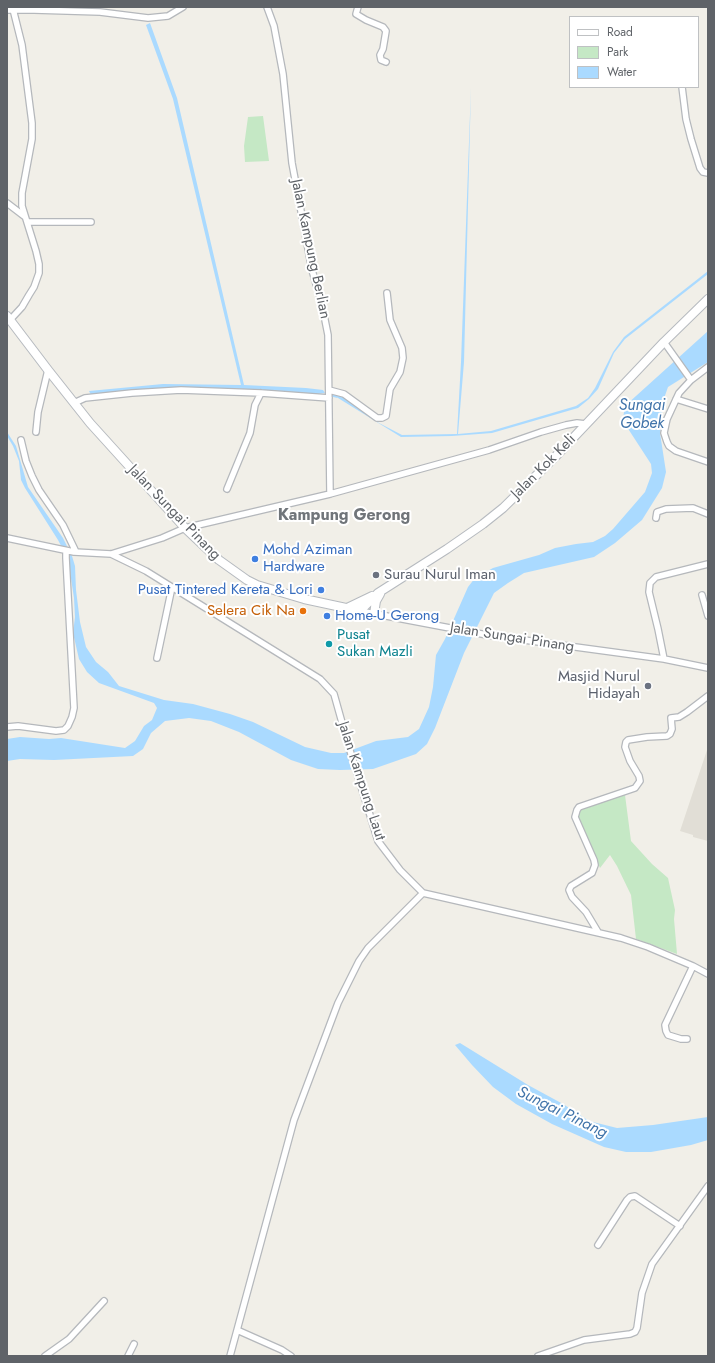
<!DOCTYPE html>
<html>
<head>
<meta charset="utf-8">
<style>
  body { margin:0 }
  #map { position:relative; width:715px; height:1363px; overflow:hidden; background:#f1efe8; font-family:Jost,sans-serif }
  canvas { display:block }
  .frame { position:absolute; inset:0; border:8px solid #5f6368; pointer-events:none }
  .legend { position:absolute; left:569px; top:16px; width:130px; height:72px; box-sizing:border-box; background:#fff; border:1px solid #bfc1c3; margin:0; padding:5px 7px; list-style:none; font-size:12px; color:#5f6368 }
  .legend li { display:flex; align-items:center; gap:8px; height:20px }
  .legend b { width:20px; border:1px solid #bfc1c3 }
</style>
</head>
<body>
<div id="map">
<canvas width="715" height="1363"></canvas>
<div class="frame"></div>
<ul class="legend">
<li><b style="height:5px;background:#fff"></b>Road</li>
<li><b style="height:11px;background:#c5e8c5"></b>Park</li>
<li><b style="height:11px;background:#aadaff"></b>Water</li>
</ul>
</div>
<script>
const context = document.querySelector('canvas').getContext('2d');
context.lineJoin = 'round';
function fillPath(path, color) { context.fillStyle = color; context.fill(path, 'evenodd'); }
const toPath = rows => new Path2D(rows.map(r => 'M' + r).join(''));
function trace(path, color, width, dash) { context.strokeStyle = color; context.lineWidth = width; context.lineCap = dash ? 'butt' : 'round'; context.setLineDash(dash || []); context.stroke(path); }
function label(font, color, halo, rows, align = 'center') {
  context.font = font + ' Jost,sans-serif'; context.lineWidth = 4; context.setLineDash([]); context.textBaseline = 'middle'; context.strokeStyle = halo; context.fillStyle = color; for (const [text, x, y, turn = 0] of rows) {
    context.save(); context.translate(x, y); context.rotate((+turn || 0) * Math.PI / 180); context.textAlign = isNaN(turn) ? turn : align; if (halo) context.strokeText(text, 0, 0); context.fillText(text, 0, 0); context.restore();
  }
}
const education = toPath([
  [708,747,708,841,693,837,693,835,680,831]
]);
const green = toPath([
  [263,116,269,161,245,162,244,146,248,117],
  [625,795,631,841,652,864,668,878,675,910,674,919,677,954,636,939,631,895,617,866,610,855,600,868,579,821,578,815,580,810,584,807]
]);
const water = toPath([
  [150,23,177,98,244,385,306,388,323,390,325,393,316,394,244,389,189,387,127,391,91,395,89,391,163,384,241,385,173,99,146,25],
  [471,87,464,362,458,434,491,431,576,406,588,398,595,388,613,352,624,337,708,271,708,274,625,339,614,353,598,389,589,399,578,408,492,433,452,436,401,437,338,398,337,395,340,395,379,423,402,435,457,434,461,362],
  [708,331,708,362,668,387,660,410,663,414,660,433,666,472,662,488,642,520,615,543,594,557,524,573,508,583,494,593,464,653,435,728,427,744,416,754,373,769,340,770,318,769,291,760,239,732,211,721,189,718,165,721,151,733,143,749,133,756,54,760,20,759,7,761,7,739,20,737,49,739,61,738,125,748,135,741,144,726,152,720,157,708,154,703,99,683,87,672,79,659,73,633,75,617,74,598,68,559,58,540,25,488,21,480,19,461,13,446,7,436,7,432,16,446,28,487,63,538,72,556,75,566,76,590,80,622,86,647,96,662,108,672,119,686,164,700,193,704,230,714,253,722,305,747,331,753,344,753,376,741,408,737,419,729,429,707,433,687,436,655,445,639,468,587,475,578,493,568,539,555,555,548,576,544,593,542,605,536,613,529,645,492,652,473,651,464,625,424,623,419,624,412,626,405],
  [460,1043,528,1085,563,1104,589,1121,617,1128,653,1125,708,1117,708,1140,691,1145,651,1152,626,1152,604,1147,552,1124,516,1104,493,1087,472,1065,455,1045]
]);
const canal = toPath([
  [333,394,337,395]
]);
const street = toPath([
  [267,7,274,26,283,74,292,163,312,270,322,305,328,335,330,494],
  [358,7,356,14,366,20,383,27,386,31,383,49,380,55,381,60,386,62],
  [7,10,34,10,100,12,148,18,168,16,183,7],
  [682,87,686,119,691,139,700,168,703,172,708,173],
  [7,203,24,216],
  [27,222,91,222],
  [10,320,22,307,29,295,34,287,39,273,39,264,36,251,22,206,22,193,32,139,32,123,22,45,13,9],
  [664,342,691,380,679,393,667,419,664,433,667,442,669,446,676,451,708,462],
  [691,380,708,367],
  [329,390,344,394,377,418,382,418,386,416,390,389,400,372,403,358,402,348,390,320,387,293],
  [676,399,708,409],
  [74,403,85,398,132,393,181,390,261,393,329,398],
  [36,432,38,412,48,370],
  [21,440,26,461,32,476,39,490,63,525,76,552],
  [227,489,250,433,255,405,261,393],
  [656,518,657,512,666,509,693,508,708,514],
  [7,538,74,552,111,554,162,538,185,528,330,494,489,450,541,432,566,425,577,423,586,424],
  [111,554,146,571,320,679,334,694,348,744,378,841,400,870,423,893,621,938,648,947,693,966,708,974],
  [702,595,708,616],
  [360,611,487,635,664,659,708,668],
  [157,658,172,587],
  [664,659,658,629,649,592,650,583,656,577,708,564],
  [7,727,18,726,56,731,64,730,68,726,72,717,74,708,66,558,66,551],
  [598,932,586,912,572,897,569,890,571,886,592,873,595,865,594,860,575,817,577,810,579,807,635,788,640,781,639,776,630,761,625,747,626,742,628,740,647,737,667,736,670,734,672,729,671,718,679,717,687,712,708,696],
  [687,1039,681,1039,668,1035,666,1031,665,1025,693,966],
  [598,1245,627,1200,630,1197,635,1196,680,1226],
  [237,1330,282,1350,291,1356],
  [45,1356,69,1339,104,1301],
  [128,1356,134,1344],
  [230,1356,294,1120,338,1003,359,961,368,948,423,893],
  [538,1356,584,1340,630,1334,635,1332,637,1328,642,1293,652,1264,708,1186]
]);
const secondary = toPath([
  [7,316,48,370,90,423,185,528,219,560,247,580,257,585,304,599,360,611,378,593,447,549,483,524,503,508,556,456,664,342,708,299],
  [347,608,372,596],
  [374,614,376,601,380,594]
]);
const markers = [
  [255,559,4,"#3f7fe0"],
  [376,575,4,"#6b7280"],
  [321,590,4,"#3f7fe0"],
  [303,611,4,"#e8710a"],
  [327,616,4,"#3f7fe0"],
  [329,644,4,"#0f9aa8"],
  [648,686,4,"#6b7280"]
];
const streetNames = [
  ["Jalan Kampung Berlian",310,249,78],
  ["Jalan Kok Keli",544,467,-45],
  ["Jalan Sungai Pinang",174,513,46],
  ["Jalan Sungai Pinang",512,638,9],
  ["Jalan Kampung Laut",361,781,72]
];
const shopNames = [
  ["Mohd Aziman",263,550],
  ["Hardware",263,567],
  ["Pusat Tintered Kereta & Lori",313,590,"right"],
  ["Home-U Gerong",335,616]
];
const worshipNames = [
  ["Surau Nurul Iman",384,575],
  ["Masjid Nurul",640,677,"right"],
  ["Hidayah",640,694,"right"]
];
const foodNames = [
  ["Selera Cik Na",295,611]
];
const cultureNames = [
  ["Pusat",337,635],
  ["Sukan Mazli",337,652]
];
const waterNames = [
  ["Sungai",642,406],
  ["Gobek",642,424],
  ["Sungai Pinang",562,1113,26]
];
const neighbourhoodNames = [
  ["Kampung Gerong",344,516]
];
fillPath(education, '#e1ded6');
fillPath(green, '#c5e8c5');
fillPath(water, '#aadaff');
trace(canal, '#aadaff', 5.5);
trace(street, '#b5b8bc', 8);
trace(secondary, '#b6babf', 10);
trace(street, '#fff', 5.5);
trace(secondary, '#fff', 8);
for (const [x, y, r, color] of markers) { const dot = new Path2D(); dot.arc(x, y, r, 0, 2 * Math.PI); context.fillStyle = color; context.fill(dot); trace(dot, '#fff', 1.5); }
label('15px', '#5f6368', '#fff', streetNames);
label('15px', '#366cbe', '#fff', shopNames, 'left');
label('15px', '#5b616d', '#fff', worshipNames, 'left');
label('15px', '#c56008', '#fff', foodNames, 'right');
label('15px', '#0d838f', '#fff', cultureNames, 'left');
label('italic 16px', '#4174aa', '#fff', waterNames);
label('bold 16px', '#70757a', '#fff', neighbourhoodNames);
</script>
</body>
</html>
